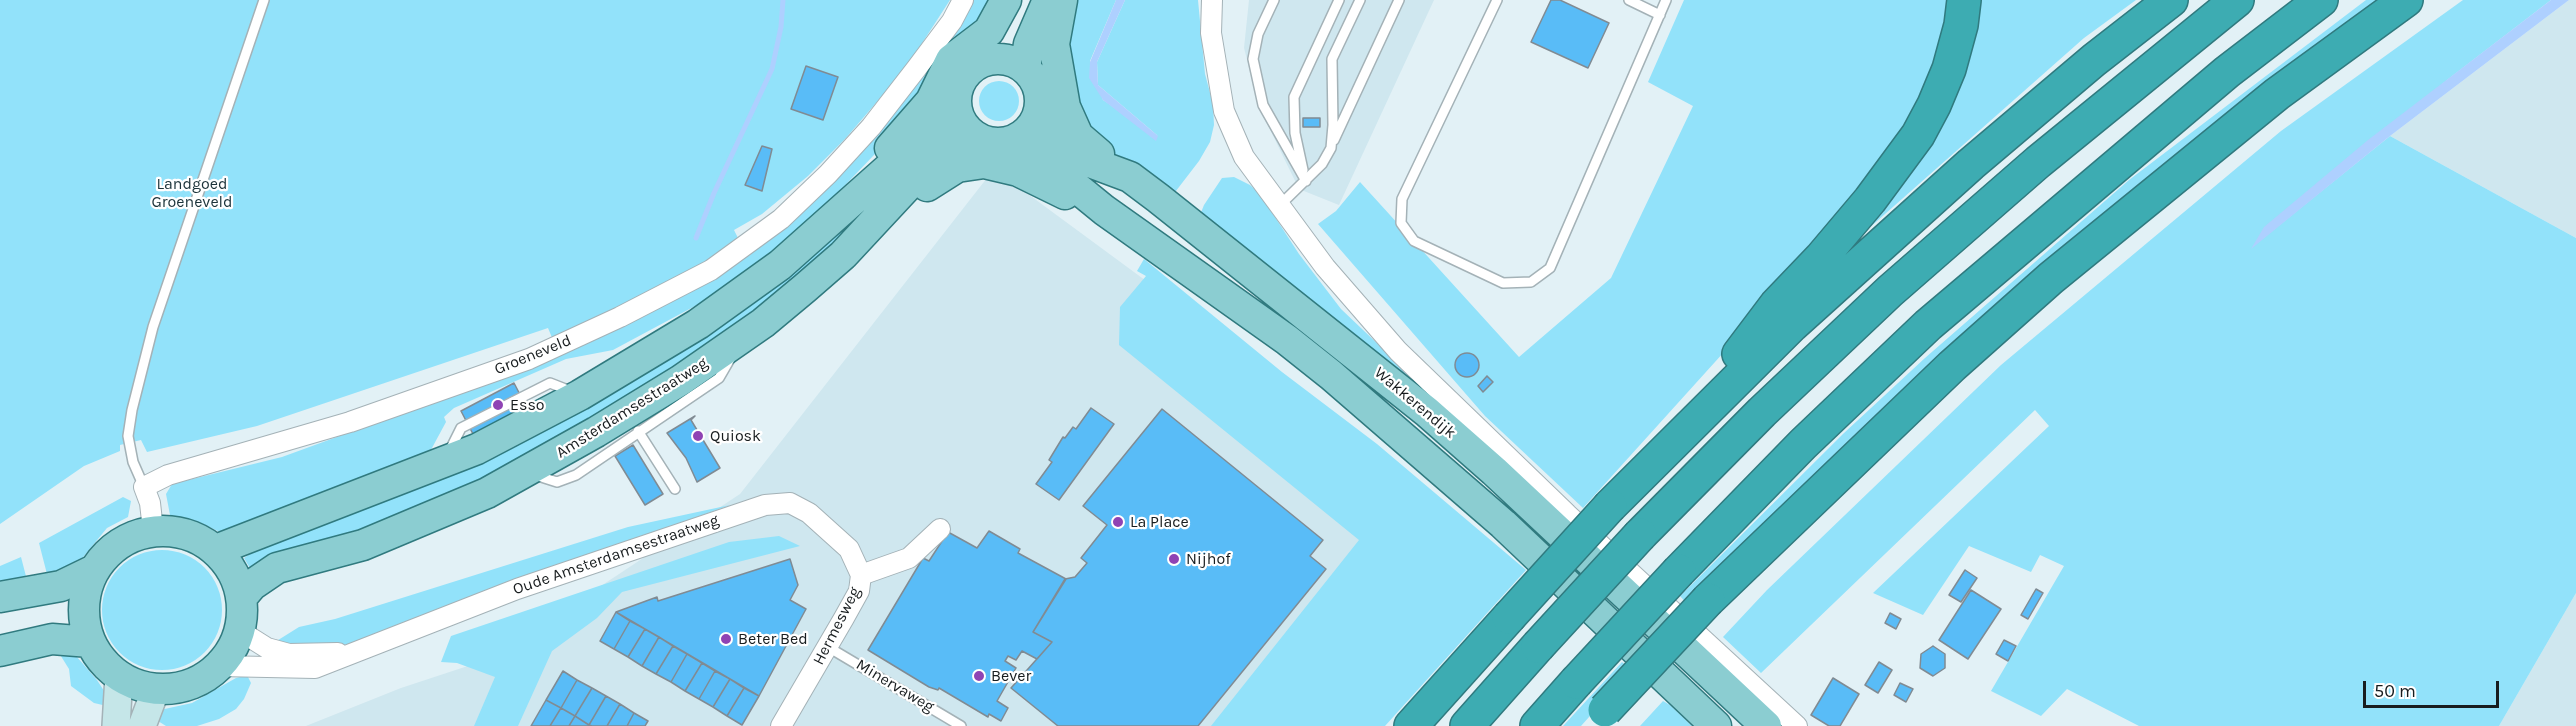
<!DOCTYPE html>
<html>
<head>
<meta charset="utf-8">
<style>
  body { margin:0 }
  #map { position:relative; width:2576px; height:726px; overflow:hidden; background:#e2f1f6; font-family:Karla,sans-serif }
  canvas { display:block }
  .scale { position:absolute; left:2363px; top:681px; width:136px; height:27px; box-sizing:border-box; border:3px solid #181d1f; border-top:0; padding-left:8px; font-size:18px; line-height:21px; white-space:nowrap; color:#181d1f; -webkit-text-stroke:4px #fff; paint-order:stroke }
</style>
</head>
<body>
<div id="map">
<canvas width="2576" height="726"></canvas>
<div class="scale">50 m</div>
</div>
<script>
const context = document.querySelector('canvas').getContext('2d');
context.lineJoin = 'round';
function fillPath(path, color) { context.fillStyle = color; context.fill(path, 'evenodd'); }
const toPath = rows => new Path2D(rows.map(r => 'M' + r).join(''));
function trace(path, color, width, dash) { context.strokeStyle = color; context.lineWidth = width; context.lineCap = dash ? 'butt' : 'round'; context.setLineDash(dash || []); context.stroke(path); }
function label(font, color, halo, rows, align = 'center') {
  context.font = font + ' Karla,sans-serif'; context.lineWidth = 4.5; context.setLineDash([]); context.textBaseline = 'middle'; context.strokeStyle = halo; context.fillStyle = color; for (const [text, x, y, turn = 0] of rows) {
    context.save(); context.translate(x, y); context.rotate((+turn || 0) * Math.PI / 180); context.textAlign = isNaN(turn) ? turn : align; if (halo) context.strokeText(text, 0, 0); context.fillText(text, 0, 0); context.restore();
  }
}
const built = toPath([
  [1249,0,1434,0,1339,205,1299,189,1260,109,1244,48],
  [2569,0,2576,0,2576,238,2390,136],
  [994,169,1369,445,1351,726,306,726,401,688,492,658,740,494],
  [2576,593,2576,726,2499,726]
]);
const green = toPath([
  [0,0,950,0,906,68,845,139,808,176,762,214,734,230,740,242,680,277,553,340,548,328,257,426,147,452,141,440,120,445,120,451,84,466,0,524],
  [968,0,998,0,895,133,808,224,751,276,613,350,566,359,454,408,444,417,446,422,426,459,228,536,199,522,174,519,170,515,166,494,172,484,282,457,515,372,718,274,750,255,827,184],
  [1068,0,1116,0,1090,61,1103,100,1158,136,1098,85,1097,62,1125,0,1198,0,1205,74,1213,104,1214,125,1210,142,1199,161,1169,200,1087,134,1068,85],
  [1684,0,1960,0,1906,133,1743,331,1583,508,1485,416,1318,224,1336,211,1360,182,1519,357,1611,278,1693,106,1648,82],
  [1981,0,2136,0,2084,38,1859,237,1977,24],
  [2366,0,2392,0,1688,605,1680,596,1844,433,1925,358,2129,180],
  [2463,0,2551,0,2447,80,2252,247,2390,136,2576,238,2576,593,2499,726,2139,726,2067,689,2041,716,1991,691,2064,566,2040,555,2031,572,1969,546,1923,615,1873,593,2049,426,2035,410,1761,673,1723,637,1767,590,2001,365,2281,131],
  '979 101a20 20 0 1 1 40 0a20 20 0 1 1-40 0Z',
  [895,169,905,179,785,293,645,392,450,498,251,570,244,558,270,540,495,452],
  [1234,177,1250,185,1260,194,1299,254,1341,309,1465,427,1379,367,1344,327,1275,271,1198,220,1204,205,1222,178],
  [1144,259,1282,372,1377,444,1526,570,1385,726,1211,726,1359,540,1119,345,1120,307,1146,276,1137,271],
  [123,497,131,501,128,517,107,528,75,567,48,578,39,543],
  [730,505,350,644,328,646,275,642,299,627,335,619,628,527],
  [779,536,800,546,622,592,597,618,552,651,518,726,474,726,495,677,457,663,441,662,451,636,729,542],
  '102 610a60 60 0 1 1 120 0a60 60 0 1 1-120 0Z',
  [21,557,28,584,0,589,0,566],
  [70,649,97,680,108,697,107,706,94,703,71,686,69,669,59,653],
  [1622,662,1631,670,1581,726,1563,726],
  [247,675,251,683,244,699,236,709,219,719,197,726,166,726,150,716,160,710,192,703,236,678],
  [1663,701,1670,705,1692,726,1640,726]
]);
const water = toPath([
  [1116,0,1125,0,1097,62,1098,85,1158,136,1156,141,1103,100,1089,78,1090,62],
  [2551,0,2569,0,2390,136,2251,249,2264,227,2368,140]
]);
const stream = toPath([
  [696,238,714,193,772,69,781,27,783,0]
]);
const building = toPath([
  [1551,0,1560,0,1609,23,1588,68,1531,42,1551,0],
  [806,66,838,77,823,120,791,109,806,66],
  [1303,118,1320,118,1320,127,1303,127,1303,118],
  [762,146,772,149,762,191,745,185,762,146],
  '1455 365a12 12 0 1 1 24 0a12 12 0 1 1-24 0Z',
  [1487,376,1493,382,1483,392,1478,386,1487,376],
  [514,383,527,408,474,436,461,411,514,383],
  [1091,408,1114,424,1059,500,1036,484,1052,462,1049,460,1063,437,1065,438,1073,427,1076,429,1091,408],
  [1162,409,1323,540,1310,556,1326,569,1198,726,1058,726,1011,688,1052,642,1033,632,1065,579,1075,577,1087,563,1081,558,1107,525,1083,506,1162,409],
  [695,416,691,420,720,468,697,482,686,458,667,433,695,416],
  [633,445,663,494,645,505,615,456,633,445],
  [989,531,1020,549,1018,553,1066,579,1033,632,1052,642,1037,659,1022,651,1016,660,1008,656,1005,661,1016,668,997,701,1008,708,1001,721,989,714,988,717,939,688,938,690,929,687,868,650,923,558,929,561,948,532,977,548,989,531],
  [790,559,798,585,790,600,806,609,759,696,616,612,657,597,658,601,790,559],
  [1965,570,1977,578,1961,602,1949,595,1965,570],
  [2036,589,2043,593,2028,619,2021,615,2036,589],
  [1971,590,2001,609,1968,659,1939,640,1971,590],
  [616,612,630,621,614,649,600,641,616,612],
  [1890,613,1901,619,1896,629,1885,623,1890,613],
  [630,621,645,629,628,657,614,649,630,621],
  [645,629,659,637,642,666,628,657,645,629],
  [659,637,673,646,656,674,642,666,659,637],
  [2004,640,2016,646,2008,661,1996,654,2004,640],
  [673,646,687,654,671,682,656,674,673,646],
  [1933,646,1945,654,1945,668,1933,676,1920,668,1921,654,1933,646],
  [687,654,702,663,685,691,671,682,687,654],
  [1879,662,1892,670,1878,693,1865,685,1879,662],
  [702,663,715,671,699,699,685,691,702,663],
  [563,671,577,680,561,708,546,700,563,671],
  [715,671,730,679,713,707,699,699,715,671],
  [1833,678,1859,694,1840,726,1829,726,1811,715,1833,678],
  [730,679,744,688,727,716,713,707,730,679],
  [577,680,592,688,575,716,561,708,577,680],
  [1900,683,1913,689,1906,702,1894,695,1900,683],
  [592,688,606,696,589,725,575,716,592,688],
  [744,688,759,696,742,725,727,716,744,688],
  [606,696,620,704,607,726,592,726,589,725,606,696],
  [546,700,561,708,550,726,531,726,546,700],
  [620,704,634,713,627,726,607,726,620,704],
  [561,708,575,716,569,726,550,726,561,708],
  [634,713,648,721,645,726,627,726,634,713],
  [575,716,589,725,589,726,569,726,575,716]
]);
const service = toPath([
  [1274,0,1258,34,1253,59,1263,105,1306,181],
  [1497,0,1402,199,1401,223,1414,241,1503,283,1531,282,1550,268,1666,0],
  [1629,0,1660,15],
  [1334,140,1399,0],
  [1303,170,1295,133,1294,97,1339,0],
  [1279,206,1322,164,1331,148,1333,125,1332,59,1360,0],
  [638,431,675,489],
  [449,452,461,428,550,383,573,392],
  [535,475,557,482,576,475,719,378,730,359],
  [144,487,133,462,128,436,132,410,153,327,264,0],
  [828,647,961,726]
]);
const minor = toPath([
  [1212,0,1211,33,1224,111,1244,157,1325,267,1398,351,1567,514,1797,726],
  [153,530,150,503,144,487,168,475,350,422,529,359,620,317,711,270,781,219,828,174,871,127,916,69,952,21,963,0],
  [240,631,267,648,289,654,338,653],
  [219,666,315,668,517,589,765,505,790,503,809,513,849,549,861,575],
  [781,726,844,618,859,591,861,575,909,558,940,529]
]);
const secondary = toPath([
  [116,726,119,676],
  [142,726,156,689]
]);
const primary = toPath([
  [1062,0,1054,44,1065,107,1078,136,1099,154],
  '956 101a42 42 0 1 1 84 0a42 42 0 1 1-84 0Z',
  [1025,68,1029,44,1048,0],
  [1036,119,1079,158,1130,177,1158,198,1427,412,1494,471,1766,726],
  [1017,139,1104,210,1287,340,1331,375,1503,524,1716,726],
  [890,148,931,101,951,60,989,31,1006,0],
  [927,186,957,167,984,163,1018,171,1065,194],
  '84 610a79 79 0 1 1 158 0a79 79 0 1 1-158 0Z',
  [216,550,477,449,580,395,698,324,780,265,908,151,936,129,956,105],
  [0,597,61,586,94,570],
  [241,598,252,585,277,568,363,545,487,493,596,432,681,380,763,323,805,288,843,255,925,167,946,150,973,136],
  [0,651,52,639,90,642]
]);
const motorway = toPath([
  [1739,354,1776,305,1821,258,1870,200,1918,135,1934,105,1949,69,1961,25,1964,0],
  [1610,506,1792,325,1971,164,2094,60,2171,0],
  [1640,535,1762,412,1890,291,2038,162,2237,0],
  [1679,571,1803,444,1928,325,2227,72,2321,0],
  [1708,600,1952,366,2051,278,2277,94,2406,0],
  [1411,726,1509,617],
  [1467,726,1538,646],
  [1537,726,1576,682]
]);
const motorwayBridge = toPath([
  [1509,617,1610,506],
  [1538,646,1640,535],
  [1576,682,1679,571],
  [1605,710,1708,600]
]);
const markers = [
  [498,405,6,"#8f43b4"],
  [698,436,6,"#8f43b4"],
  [1118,522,6,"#8f43b4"],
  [1174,559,6,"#8f43b4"],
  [726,639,6,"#8f43b4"],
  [979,676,6,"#8f43b4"]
];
const parkNames = [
  ["Landgoed",192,184],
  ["Groeneveld",192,202]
];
const streetNames = [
  ["Groeneveld",533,355,-22],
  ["Wakkerendijk",1415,403,40],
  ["Amsterdamsestraatweg",632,408,-32],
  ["Oude Amsterdamsestraatweg",616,555,-19],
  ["Hermesweg",837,626,-63],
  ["Minervaweg",895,686,31]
];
const poiNames = [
  ["Esso",510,405],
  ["Quiosk",710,436],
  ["La Place",1130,522],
  ["Nijhof",1186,559],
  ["Beter Bed",738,639],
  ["Bever",991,676]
];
fillPath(built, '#cfe7ef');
fillPath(green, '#92e2fa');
fillPath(water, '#aed0ff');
trace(stream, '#aed0ff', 5);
fillPath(building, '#59bcf7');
trace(building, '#808b93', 1.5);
trace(service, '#a4b2b7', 12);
trace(minor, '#a4b2b7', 22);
trace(secondary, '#a4b2b7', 30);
trace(primary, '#307a7f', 33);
trace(motorway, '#307a7f', 36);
trace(service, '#fff', 9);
trace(minor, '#fff', 20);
trace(secondary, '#c5e6e8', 27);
trace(primary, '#8bcdd1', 30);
trace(motorway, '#3dacb2', 33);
trace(motorwayBridge, '#307a7f', 36, []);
trace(motorwayBridge, '#3dacb2', 33);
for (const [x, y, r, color] of markers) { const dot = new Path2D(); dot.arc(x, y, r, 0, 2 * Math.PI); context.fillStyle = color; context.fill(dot); trace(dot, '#fff', 2); }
label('16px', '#1c333a', '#fff', parkNames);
label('16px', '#181d1f', '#fff', streetNames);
label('16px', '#181d1f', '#fff', poiNames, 'left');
</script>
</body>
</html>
